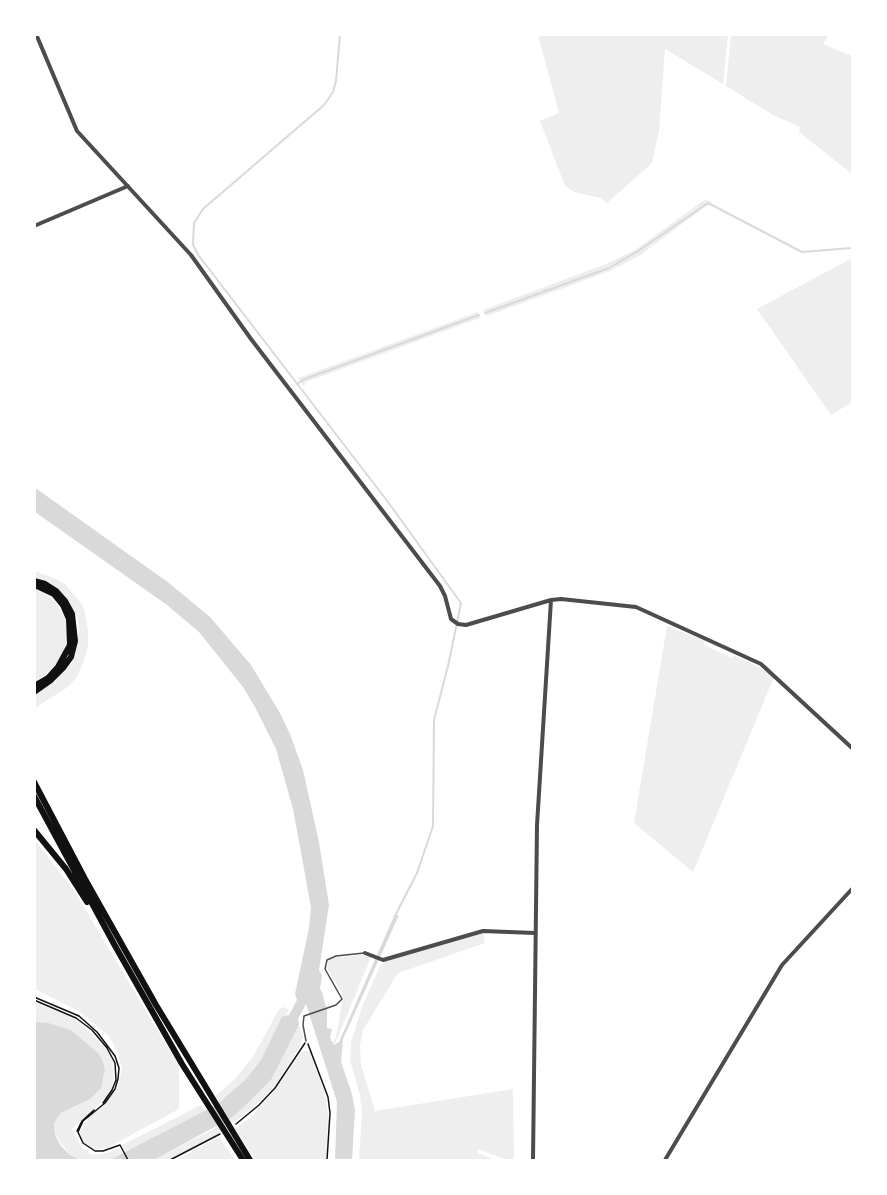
<!DOCTYPE html>
<html>
<head>
<meta charset="utf-8">
<style>
  body { margin:0 }
  #map { position:relative; width:887px; height:1195px; overflow:hidden; background:#fff; font-family:Spectral,serif }
  canvas { display:block }
  .frame { position:absolute; inset:0; border:36px solid #fff; pointer-events:none }
</style>
</head>
<body>
<div id="map">
<canvas width="887" height="1195"></canvas>
<div class="frame"></div>
</div>
<script>
const context = document.querySelector('canvas').getContext('2d');
context.lineJoin = 'round';
function fillPath(path, color) { context.fillStyle = color; context.fill(path, 'evenodd'); }
const toPath = rows => new Path2D(rows.map(r => 'M' + r).join(''));
function trace(path, color, width, dash) { context.strokeStyle = color; context.lineWidth = width; context.lineCap = dash ? 'butt' : 'round'; context.setLineDash(dash || []); context.stroke(path); }
const green = toPath([
  [538,35,728,35,723,84,665,49,659,131,652,163,607,203,601,198,574,192,565,186,540,121,559,113],
  [731,35,829,35,823,44,852,56,852,174,799,132,800,127,773,115,726,86],
  [704,200,713,201,639,256,610,271,487,316,483,310,606,264,635,250],
  [852,258,852,402,831,415,757,309],
  [478,312,480,318,306,382,304,387,298,378],
  [35,571,56,579,65,584,81,603,85,612,88,632,88,647,83,663,76,678,68,687,35,708,35,695,55,681,72,663,76,652,79,630,78,620,69,601,62,593,35,579],
  [35,589,42,592,56,603,66,621,67,638,63,653,52,669,35,682],
  [667,626,705,641,704,645,732,658,733,655,761,668,774,677,693,872,634,823],
  [35,840,75,892,179,1066,179,1109,107,1148,92,1149,82,1140,80,1132,89,1116,102,1107,118,1087,122,1068,118,1054,110,1037,80,1012,35,989,35,992],
  [483,933,485,943,398,973,363,1030,360,1045,361,1065,375,1111,513,1089,514,1160,507,1160,478,1149,478,1153,495,1160,359,1160,362,1112,360,1095,350,1060,351,1042,362,1007,380,966,384,961],
  [362,955,371,957,335,1044,333,1042,336,1037,343,998,341,990,327,969,328,962,333,958],
  [35,1002,73,1018,93,1035,112,1057,114,1080,108,1096,72,1129,81,1147,92,1155,107,1153,119,1148,123,1155,110,1160,79,1159,70,1155,55,1135,54,1123,61,1113,90,1099,104,1078,105,1070,103,1061,35,1024],
  [284,1007,289,1010,261,1060,246,1079,220,1103,215,1096,235,1079,254,1055,279,1009],
  [299,1025,303,1037,299,1048,277,1083,251,1110,218,1134,168,1160,154,1160,214,1129,246,1105,271,1080],
  [302,1051,311,1051,326,1098,328,1113,326,1160,255,1160,235,1129,251,1117,276,1089],
  [201,1105,205,1112,126,1153,122,1145],
  [219,1137,235,1160,176,1160]
]);
const water = toPath([
  [34,487,169,583,210,617,251,665,280,713,290,734,303,770,319,842,329,905,319,970,322,975,320,989,322,992,327,1010,327,1028,332,1029,330,1038,334,1045,339,1042,394,916,399,915,343,1039,341,1062,352,1094,355,1110,352,1160,335,1160,337,1102,306,1004,298,1019,299,1025,271,1080,246,1105,231,1118,154,1160,110,1160,218,1104,246,1079,261,1060,282,1017,289,1015,297,1000,295,994,309,928,311,907,293,809,276,749,255,707,243,687,199,632,167,605,35,512],
  [35,1022,48,1023,71,1030,98,1053,103,1061,105,1070,101,1088,90,1099,61,1113,54,1123,55,1135,61,1146,70,1155,81,1160,35,1160]
]);
const stream = toPath([
  [340,34,336,81,333,92,324,105,203,209,194,223,193,245,199,256,388,502,461,603,448,666,434,720,433,826,417,873,395,916],
  [485,313,609,268,638,251,708,203,802,252,852,248],
  [297,384,305,379,479,315]
]);
const path = toPath([
  [34,997,79,1016,97,1032,115,1056,119,1068,118,1079,115,1089,105,1103,83,1121,78,1132,83,1143,95,1151,103,1151,120,1145],
  [34,1000,76,1018,92,1030,107,1048,115,1063,116,1080,112,1090,103,1103],
  [308,1044,328,1097,330,1113,327,1160],
  [236,1124,259,1105,275,1088,305,1043],
  [77,1131,82,1121,94,1110],
  [120,1145,128,1160],
  [170,1160,220,1134]
]);
const service = toPath([
  [306,1041,303,1025,304,1016,336,1005,342,999,325,969,327,960,336,956,364,953]
]);
const minor = toPath([
  [36,34,77,131,191,255,251,339,440,586,445,596,451,619,458,624,466,625,551,600,561,599,636,607,761,664,852,748],
  [34,226,128,186],
  [365,953,383,960,483,931,535,933],
  [533,1160,537,825,551,600],
  [665,1160,782,965,852,889]
]);
const trunk = toPath([
  [34,581,45,584,56,591,65,601,72,614,75,641,71,657,63,668,51,680,34,692],
  [34,686,48,678,58,667,70,645,69,619,63,605,54,594,35,585],
  [34,782,85,879,156,1005,250,1160],
  [34,796,114,944,182,1064,243,1160],
  [34,830,66,869,87,902]
]);
fillPath(green, '#eee');
fillPath(water, '#d9d9d9');
trace(stream, '#d9d9d9', 2);
trace(path, '#111', 1.5);
trace(service, '#4c4c4c', 1.5);
trace(minor, '#4c4c4c', 4);
trace(trunk, '#111', 6);
</script>
</body>
</html>
